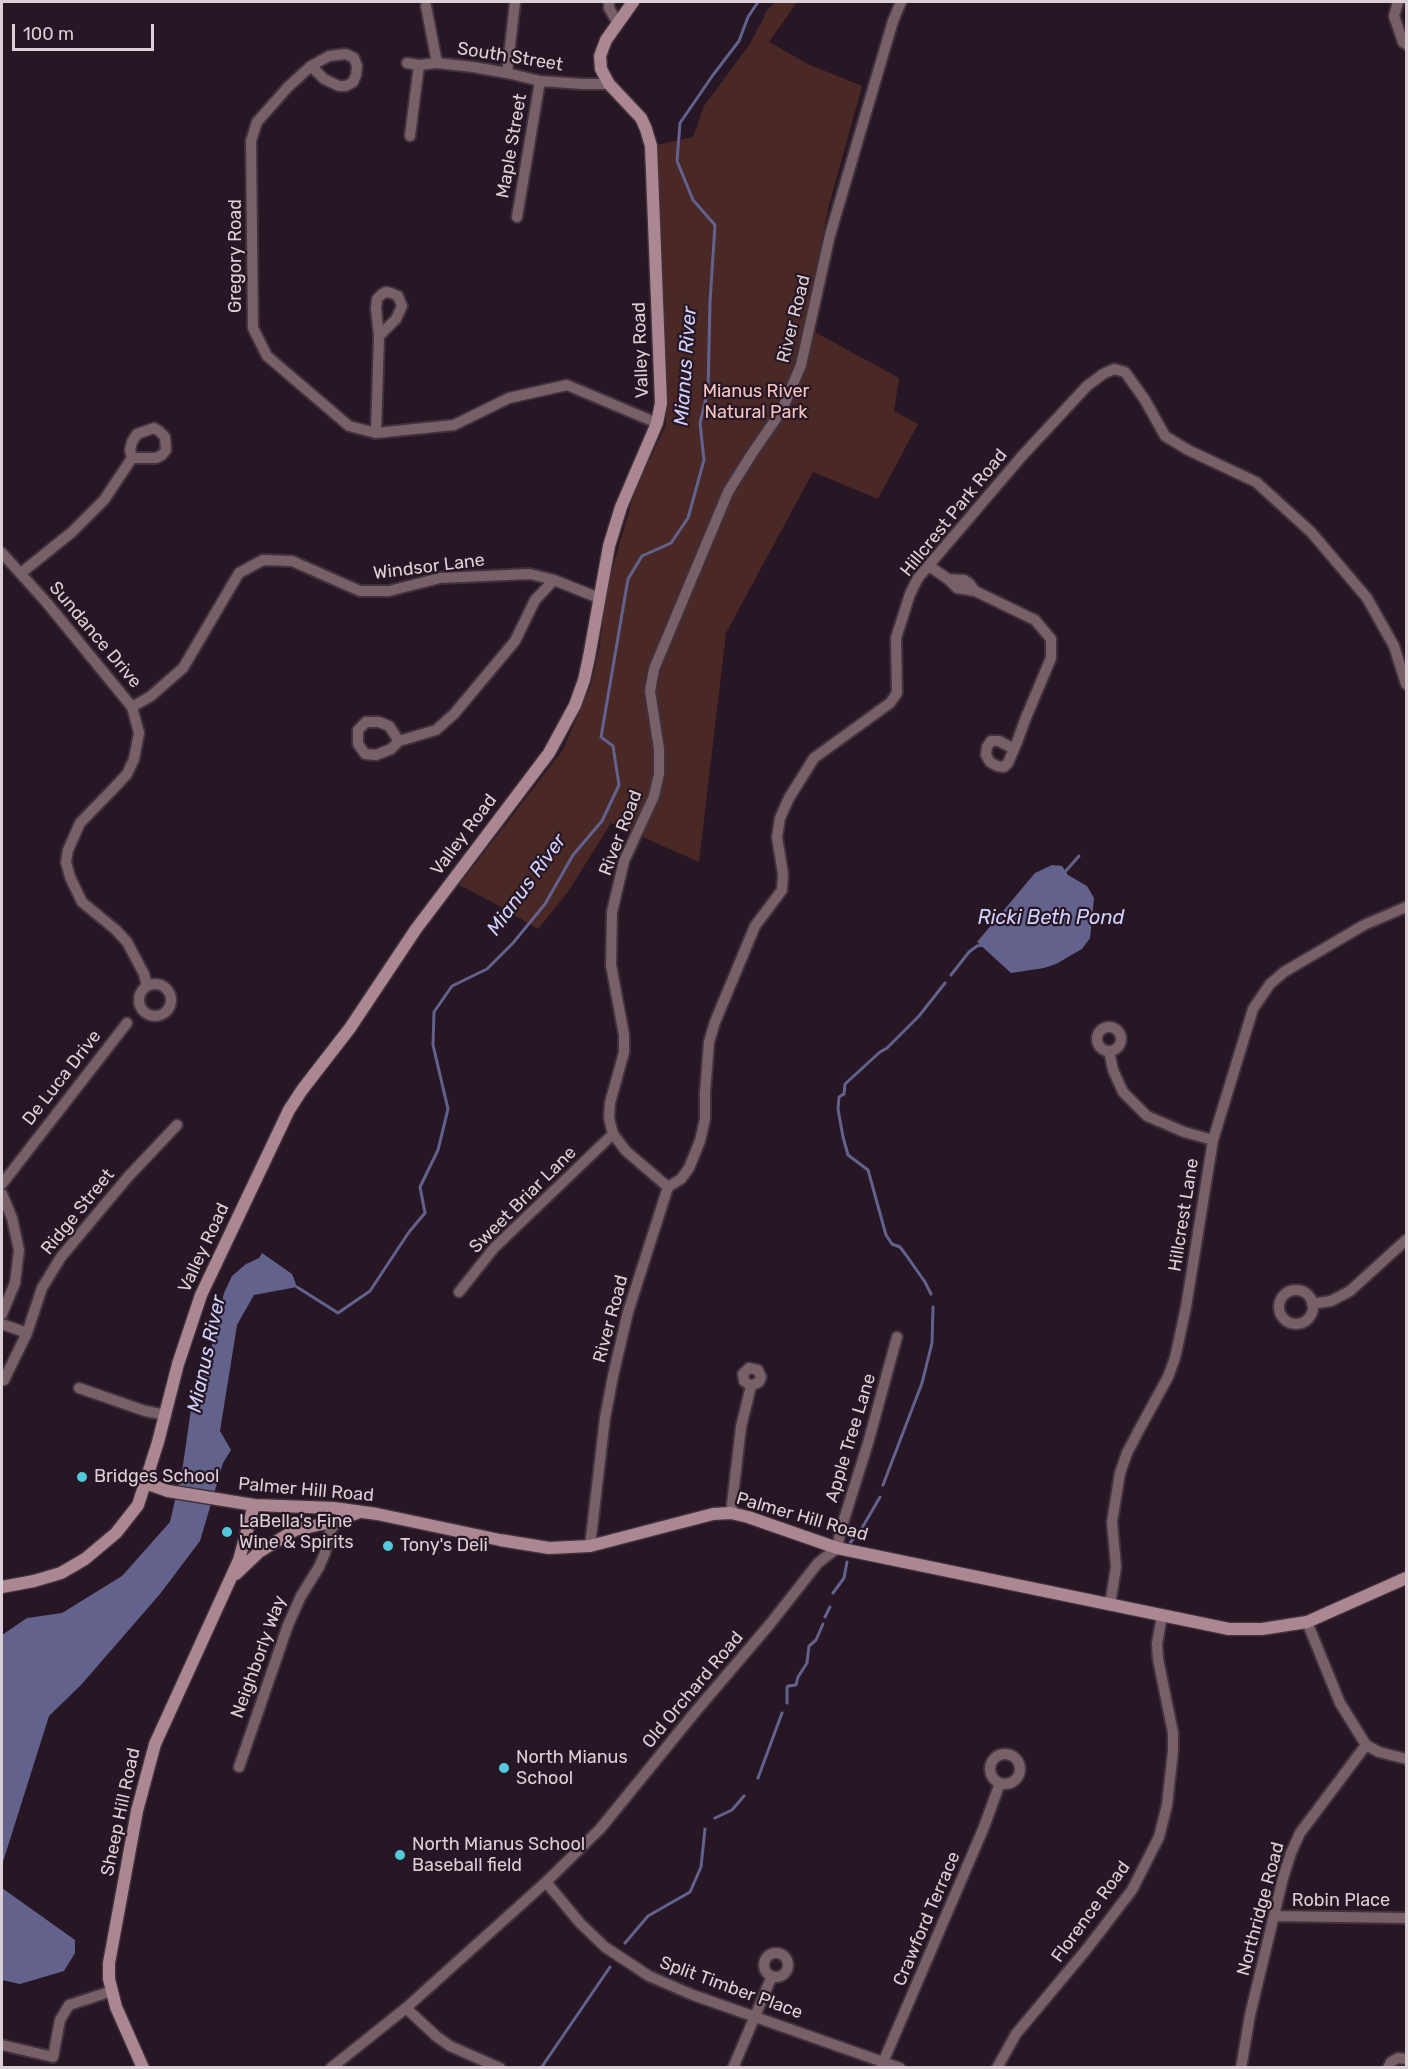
<!DOCTYPE html>
<html>
<head>
<meta charset="utf-8">
<style>
  body { margin:0 }
  #map { position:relative; width:1408px; height:2069px; overflow:hidden; background:#271724; font-family:Rubik,sans-serif }
  canvas { display:block }
  .frame { position:absolute; inset:0; border:3px solid #dbd0d8; pointer-events:none }
  .scale { position:absolute; left:12px; top:24px; width:142px; height:27px; box-sizing:border-box; border:3px solid #dbd0d8; border-top:0; padding-left:8px; font-size:18px; line-height:21px; white-space:nowrap; color:#dbd0d8; -webkit-text-stroke:4px #271724; paint-order:stroke }
</style>
</head>
<body>
<div id="map">
<canvas width="1408" height="2069"></canvas>
<div class="frame"></div>
<div class="scale">100 m</div>
</div>
<script>
const context = document.querySelector('canvas').getContext('2d');
context.lineJoin = 'round';
function fillPath(path, color) { context.fillStyle = color; context.fill(path, 'evenodd'); }
const toPath = rows => new Path2D(rows.map(r => 'M' + r).join(''));
function trace(path, color, width, dash) { context.strokeStyle = color; context.lineWidth = width; context.lineCap = dash ? 'butt' : 'round'; context.setLineDash(dash || []); context.stroke(path); }
function label(font, color, halo, rows, align = 'center') {
  context.font = font + ' Rubik,sans-serif'; context.lineWidth = 4.5; context.setLineDash([]); context.textBaseline = 'middle'; context.strokeStyle = halo; context.fillStyle = color; for (const [text, x, y, turn = 0] of rows) {
    context.save(); context.translate(x, y); context.rotate((+turn || 0) * Math.PI / 180); context.textAlign = isNaN(turn) ? turn : align; if (halo) context.strokeText(text, 0, 0); context.fillText(text, 0, 0); context.restore();
  }
}
const green = toPath([
  [776,2,797,2,769,42,810,65,862,86,829,205,804,326,899,378,894,411,918,424,878,499,813,472,726,633,699,862,611,823,568,892,538,929,494,903,459,885,562,751,590,688,600,645,606,590,636,488,666,425,667,375,656,145,693,137,704,106,749,45,762,21,767,10]
]);
const water = toPath([
  [1052,865,1062,866,1068,875,1087,886,1094,898,1090,938,1082,949,1056,964,1044,968,1011,973,977,942,1035,873],
  [262,1253,292,1274,297,1287,254,1295,237,1325,220,1431,231,1450,223,1463,200,1541,160,1594,81,1685,49,1716,2,1865,2,1635,27,1618,62,1613,122,1576,170,1522,183,1465,191,1409,210,1353,224,1293,232,1276,246,1264,259,1258],
  [2,1888,75,1940,75,1953,64,1971,20,1984,2,1980]
]);
const stream = toPath([
  [1064,873,1079,856],
  [951,975,969,952,977,946,984,945],
  [297,1287,338,1313,370,1291,409,1232,425,1213,420,1187,438,1150,448,1109,433,1045,434,1012,452,986,487,969,513,943,545,904,573,855,602,821,619,785,613,746,601,737,628,579,642,556,671,543,688,518,704,460,700,423,708,390,710,302,715,225,693,200,677,161,680,123,713,75,739,41,748,17,758,2],
  [931,1294,925,1282,906,1255,900,1247,892,1244,886,1235,868,1170,848,1155,843,1137,838,1109,839,1097,844,1094,845,1084,880,1052,887,1048,919,1016,945,983],
  [883,1485,922,1383,932,1343,933,1307],
  [850,1543,862,1528,880,1497],
  [833,1593,844,1578,847,1562],
  [825,1617,830,1607],
  [787,1703,787,1688,788,1686,796,1685,798,1677,807,1663,809,1646,816,1640,823,1624],
  [758,1778,782,1713],
  [715,1818,732,1810,744,1796],
  [625,1943,648,1916,690,1892,701,1867,705,1829],
  [541,2068,610,1967]
]);
const street = toPath([
  [609,2,609,8,617,22],
  [1398,2,1394,16,1403,42,1406,44],
  [426,6,437,63],
  [407,63,419,65,437,63,473,67,507,73,540,81,583,84,609,84],
  [311,66,324,79,339,86,346,86,353,82,356,75,357,66,354,58,346,54,329,56,311,66,288,87,257,122,251,141,253,328,267,356,349,426,376,433,454,425,509,398,567,385,657,423],
  [507,73,515,2],
  [410,136,419,65],
  [517,217,540,81],
  [376,433,379,336,376,309,377,299,382,294,386,292,391,293,398,296,402,306,396,319,379,336],
  [2,553,47,603,132,707,139,733,134,759,127,774,114,788,80,823,68,850,66,862,70,877,82,902,116,930,127,942,144,974,147,986],
  [929,566,948,579,957,588,975,591,1035,620,1051,639,1051,658,1025,720,1017,742,1008,763,1004,767,997,766,990,762,986,755,987,747,991,741,999,741,1014,749],
  [21,573,72,532,104,500,132,458,130,450,132,442,137,434,154,428,159,431,165,437,166,450,162,455,156,458,132,458],
  [948,579,964,580,969,583,975,591],
  [132,707,151,696,183,668,239,573,263,560,292,561,360,591,389,591,440,578,530,574,554,580],
  [399,741,389,726,379,722,366,722,358,730,358,744,365,754,376,755,391,749,399,741,436,730,454,714,515,641,535,600,554,580,599,598],
  '139 1000a16 16 0 1 1 32 0a16 16 0 1 1-32 0Z',
  '1097 1039a12 12 0 1 1 24 0a12 12 0 1 1-24 0Z',
  [1109,1051,1113,1070,1123,1092,1147,1116,1184,1132,1213,1140],
  [2,1184,127,1023],
  [668,1187,681,1179,689,1168,700,1141,705,1119,705,1093,709,1042,715,1022,755,926,782,890,783,874,777,837,780,818,789,798,814,758,890,703,897,693,896,638,910,594,918,578,1022,456,1087,386,1103,374,1114,369,1125,372,1145,400,1165,436,1188,450,1256,482,1311,532,1367,598,1394,646,1406,684],
  [668,1187,626,1151,613,1134,609,1118,610,1103,624,1052,624,1035,611,965,612,912,624,861,654,796,659,774,659,749,650,691,654,669,728,492,751,455,782,410,801,365,830,235,893,21,901,2],
  [2,1194,12,1218,19,1250,15,1283,2,1314],
  '1279 1307a17 17 0 1 1 34 0a17 17 0 1 1-34 0Z',
  [459,1292,494,1248,613,1134],
  [1312,1304,1331,1301,1350,1291,1406,1240],
  [2,1324,27,1333],
  [4,1380,27,1333,42,1288,61,1257,127,1178,177,1125],
  [79,1388,145,1411,166,1415],
  [731,1513,741,1427,751,1386,744,1381,743,1374,749,1368,758,1370,761,1377,759,1382,751,1386],
  [590,1546,605,1418,613,1376,628,1312,668,1187],
  [1110,1605,1116,1567,1112,1522,1120,1473,1127,1453,1139,1430,1168,1377,1175,1358,1186,1307,1213,1140,1253,1009,1270,984,1284,972,1364,925,1406,907],
  [1307,1622,1340,1703,1366,1745,1379,1752,1406,1759],
  '990 1769a15 15 0 1 1 30 0a15 15 0 1 1-30 0Z',
  [239,1767,288,1625,301,1596,319,1567,325,1553,330,1532,336,1521],
  [546,1882,580,1923,605,1947,649,1976,693,1995,900,2068],
  [1274,1916,1406,1918],
  '764 1965a12 12 0 1 1 24 0a12 12 0 1 1-24 0Z',
  [406,2008,436,2036,450,2046,500,2068],
  [2,2045,53,2057,60,2020,69,2005,112,1991],
  [881,2067,984,1827,1000,1783],
  [331,2068,406,2008,546,1882,600,1829,696,1711,770,1624,818,1563,837,1548,841,1529,868,1443,897,1337],
  [733,2068,772,1976],
  [997,2068,1016,2034,1086,1950,1132,1890,1159,1837,1167,1805,1173,1751,1173,1733,1158,1659,1157,1644,1162,1616],
  [1241,2068,1250,2015,1283,1878,1291,1853,1300,1833,1366,1745],
  [1388,2068,1391,2062,1398,2058,1406,2059]
]);
const secondary = toPath([
  [145,1483,168,1491,254,1505,334,1508,377,1514,500,1540,549,1548,590,1546,713,1514,731,1513,748,1517,837,1548,1229,1629,1262,1629,1307,1622,1406,1578],
  [236,1574,259,1552,295,1530,336,1521,360,1512],
  [2,1587,34,1581,61,1573,85,1559,116,1533,138,1505,158,1442,178,1364,201,1295,289,1110,302,1090,350,1028,416,929,549,753,575,705,584,680,589,657,609,546,621,507,657,423,661,403,651,146,646,129,641,118,609,84,601,69,600,56,606,40,633,2],
  [143,2068,116,2007,109,1979,109,1963,137,1811,155,1744,239,1560,254,1505]
]);
const markers = [
  [82,1477,6,"#53cadc"],
  [227,1532,6,"#53cadc"],
  [388,1546,6,"#53cadc"],
  [504,1768,6,"#53cadc"],
  [400,1855,6,"#53cadc"]
];
const streetNames = [
  ["South Street",510,57,9],
  ["Maple Street",512,146,-80],
  ["Gregory Road",236,256,-90],
  ["River Road",794,319,-76],
  ["Valley Road",641,350,-92],
  ["Hillcrest Park Road",954,513,-51],
  ["Windsor Lane",429,567,-7],
  ["Sundance Drive",95,635,50],
  ["River Road",621,833,-69],
  ["Valley Road",464,835,-53],
  ["De Luca Drive",62,1078,-52],
  ["Sweet Briar Lane",523,1200,-45],
  ["Ridge Street",78,1212,-51],
  ["Hillcrest Lane",1184,1215,-81],
  ["Valley Road",204,1248,-65],
  ["River Road",611,1319,-75],
  ["Apple Tree Lane",851,1438,-73],
  ["Palmer Hill Road",306,1490,5],
  ["Palmer Hill Road",802,1517,16],
  ["Neighborly Way",259,1657,-70],
  ["Old Orchard Road",693,1690,-50],
  ["Sheep Hill Road",121,1812,-78],
  ["Robin Place",1341,1901],
  ["Northridge Road",1261,1909,-75],
  ["Florence Road",1091,1912,-54],
  ["Crawford Terrace",927,1919,-67],
  ["Split Timber Place",731,1988,20]
];
const parkNames = [
  ["Mianus River",756,392],
  ["Natural Park",756,413]
];
const poiNames = [
  ["Bridges School",94,1477],
  ["LaBella's Fine",239,1522],
  ["Wine & Spirits",239,1543],
  ["Tony's Deli",400,1546],
  ["North Mianus",516,1758],
  ["School",516,1779],
  ["North Mianus School",412,1845],
  ["Baseball field",412,1866]
];
const waterNames = [
  ["Mianus River",686,366,-86],
  ["Mianus River",527,885,-54],
  ["Ricki Beth Pond",1051,918],
  ["Mianus River",207,1354,-78]
];
fillPath(green, '#492826');
fillPath(water, '#62628d');
trace(stream, '#62628d', 3);
trace(street, '#40313d', 14);
trace(secondary, '#40313d', 15);
trace(street, '#776067', 10);
trace(secondary, '#aa8791', 12);
for (const [x, y, r, color] of markers) { const dot = new Path2D(); dot.arc(x, y, r, 0, 2 * Math.PI); context.fillStyle = color; context.fill(dot); trace(dot, '#271724', 2); }
label('18px', '#dbd0d8', '#271724', streetNames);
label('18px', '#f7c5c0', '#271724', parkNames);
label('18px', '#dbd0d8', '#271724', poiNames, 'left');
label('italic 20px', '#d1d2fd', '#271724', waterNames);
</script>
</body>
</html>
